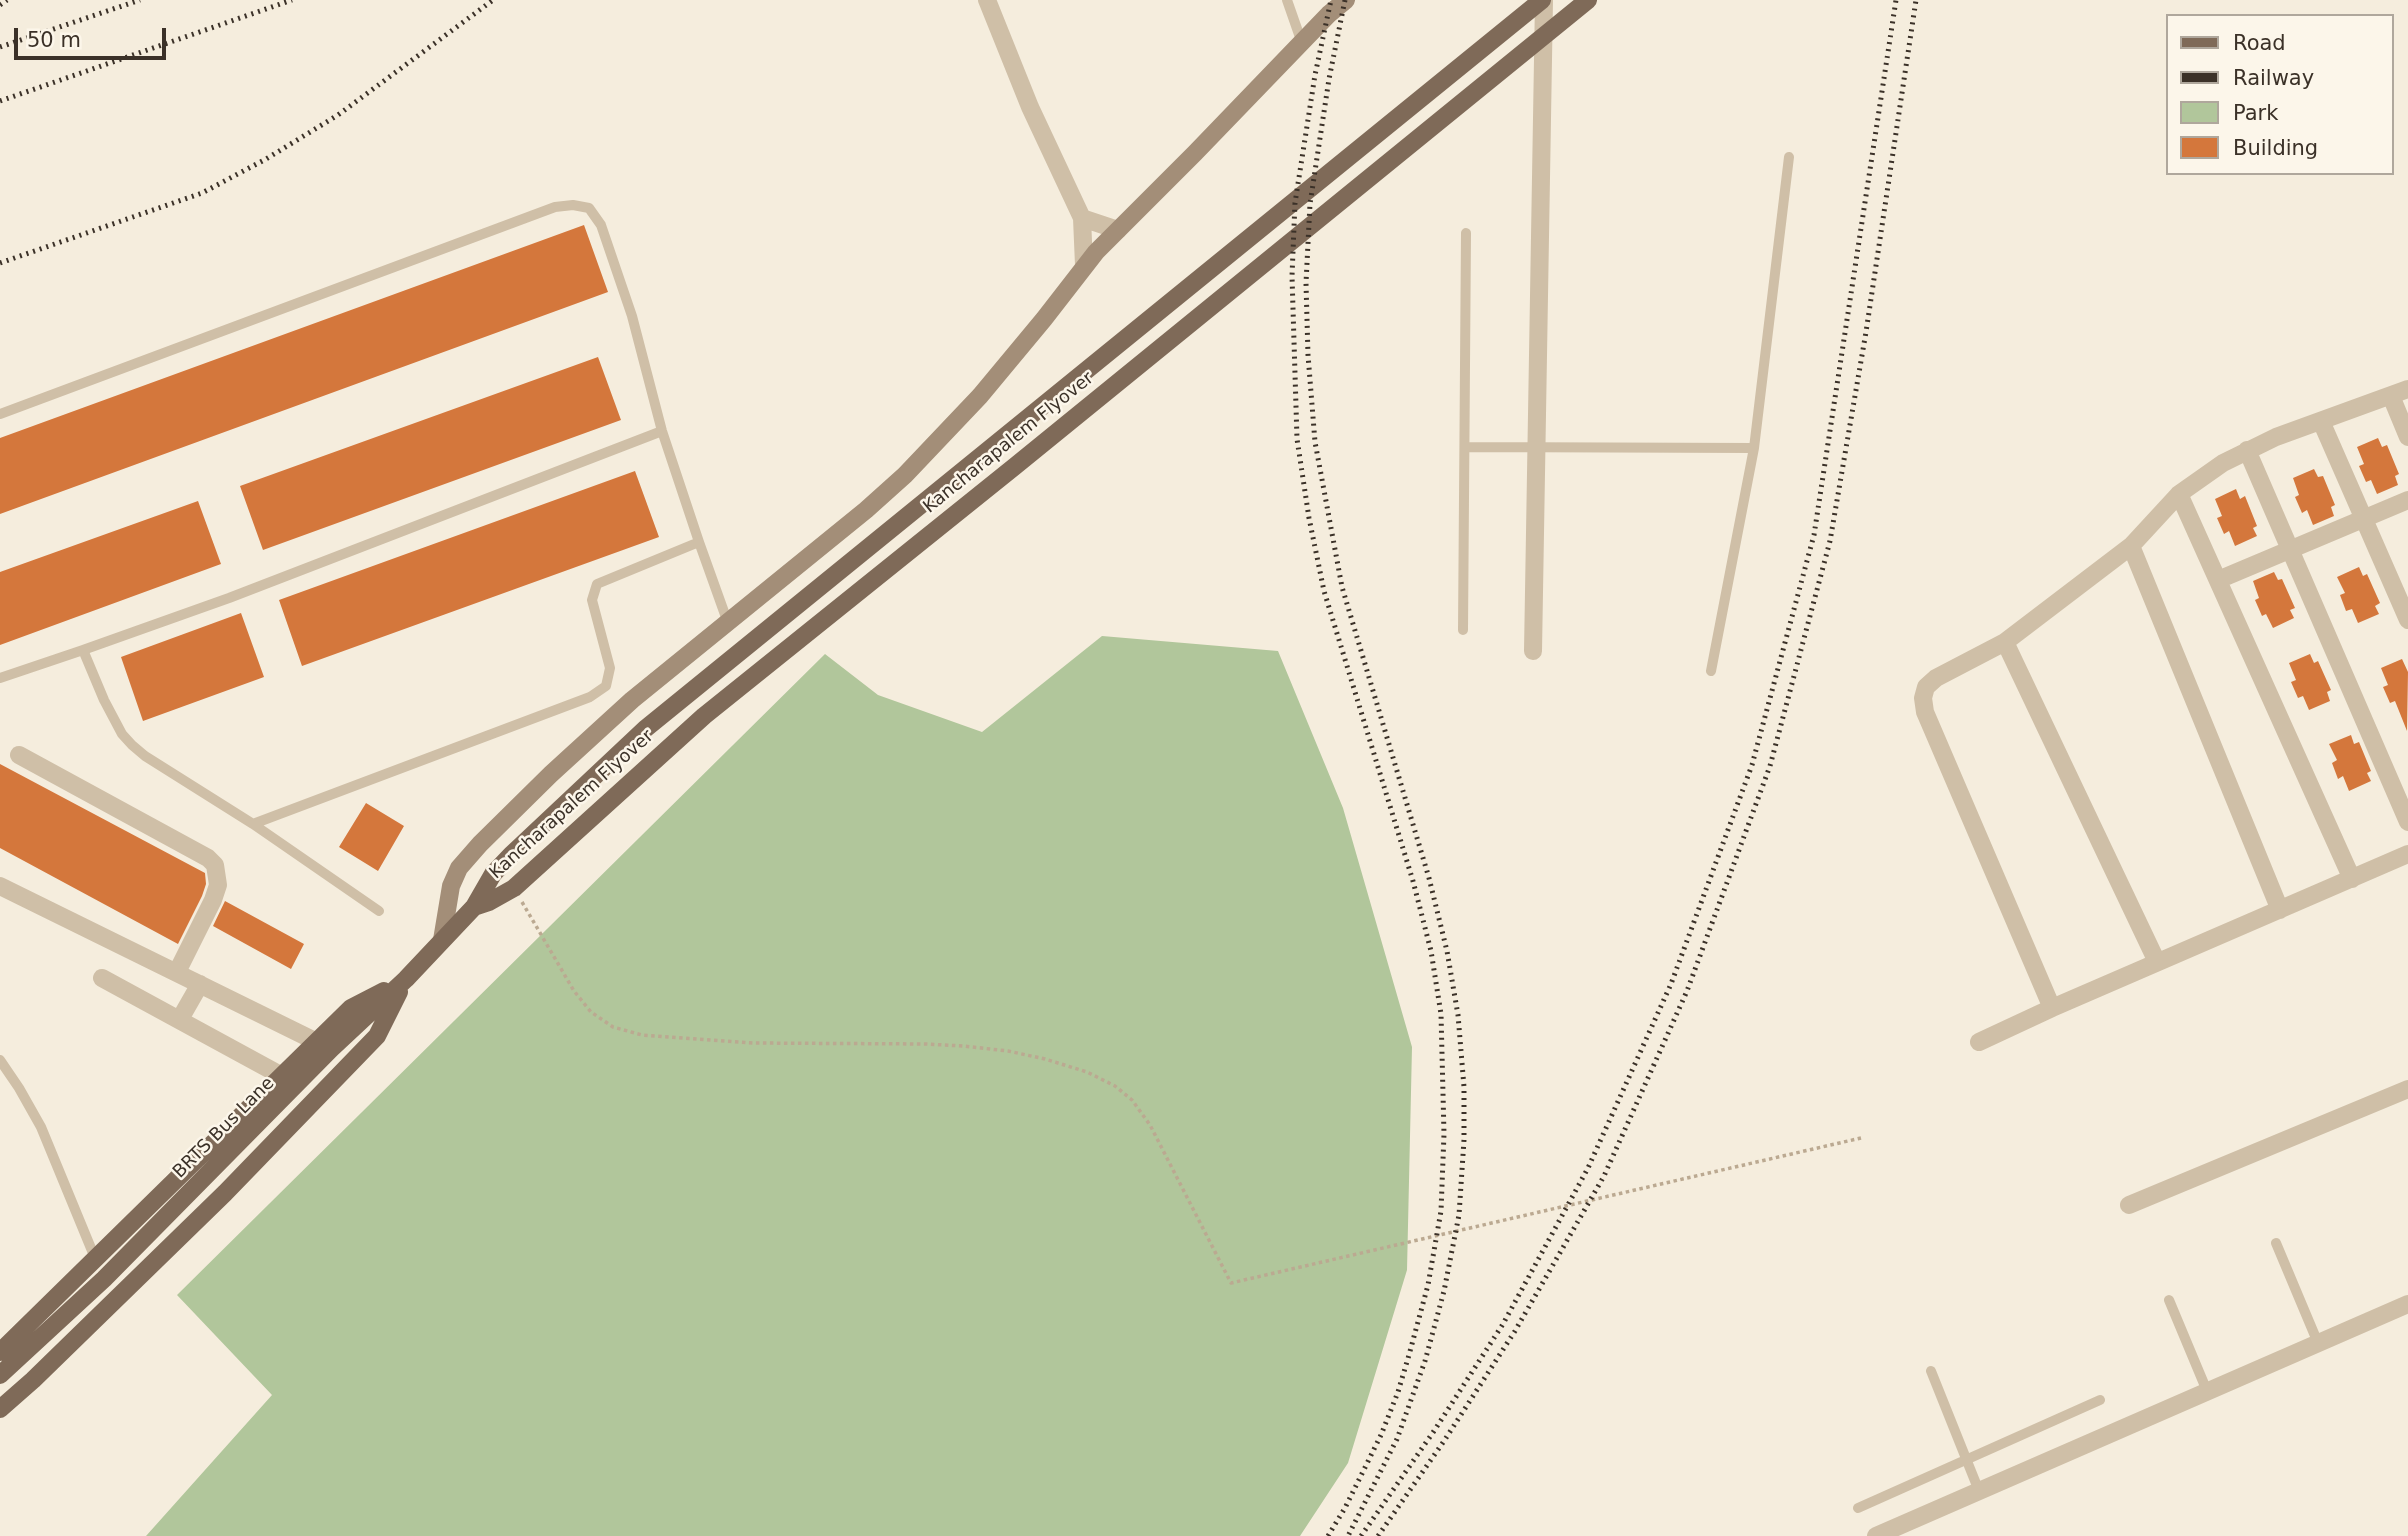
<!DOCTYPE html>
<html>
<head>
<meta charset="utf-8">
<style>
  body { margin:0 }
  #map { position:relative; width:2408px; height:1536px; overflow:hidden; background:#f5eddd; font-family:"DejaVu Sans",sans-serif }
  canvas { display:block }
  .legend { position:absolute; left:2166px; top:14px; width:228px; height:161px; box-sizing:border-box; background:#fcf6ea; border:2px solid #afa79c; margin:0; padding:9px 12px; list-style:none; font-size:21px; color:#3b3128 }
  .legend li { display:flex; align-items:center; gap:14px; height:35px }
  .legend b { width:35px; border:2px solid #afa79c }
  .scale { position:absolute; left:14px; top:28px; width:152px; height:32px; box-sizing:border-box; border:4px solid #3b3128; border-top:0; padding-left:9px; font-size:21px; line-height:24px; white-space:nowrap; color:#3b3128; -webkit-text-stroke:5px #fcf6ea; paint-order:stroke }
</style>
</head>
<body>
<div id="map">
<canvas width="2408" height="1536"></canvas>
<ul class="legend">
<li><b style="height:9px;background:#7f6a58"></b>Road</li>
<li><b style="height:9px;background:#3b3128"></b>Railway</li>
<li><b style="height:19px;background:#b1c69b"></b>Park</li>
<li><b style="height:19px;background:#d4773c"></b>Building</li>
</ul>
<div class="scale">50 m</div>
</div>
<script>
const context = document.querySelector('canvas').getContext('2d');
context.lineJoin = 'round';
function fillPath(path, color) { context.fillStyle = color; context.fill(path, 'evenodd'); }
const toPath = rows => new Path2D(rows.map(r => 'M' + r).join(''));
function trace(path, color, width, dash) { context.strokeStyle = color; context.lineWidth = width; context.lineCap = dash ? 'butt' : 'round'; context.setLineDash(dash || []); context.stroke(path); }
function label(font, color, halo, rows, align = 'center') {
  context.font = font + ' "DejaVu Sans",sans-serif'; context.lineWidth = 5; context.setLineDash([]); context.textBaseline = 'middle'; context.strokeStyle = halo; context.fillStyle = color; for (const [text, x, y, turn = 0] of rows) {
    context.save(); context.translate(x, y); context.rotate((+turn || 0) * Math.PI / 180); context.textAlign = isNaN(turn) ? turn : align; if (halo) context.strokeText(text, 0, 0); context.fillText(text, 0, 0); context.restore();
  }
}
const green = toPath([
  [1102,636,1278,651,1343,808,1412,1047,1407,1270,1348,1463,1300,1536,146,1536,272,1395,177,1295,825,654,878,695,982,732]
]);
const building = toPath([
  [584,225,608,292,0,514,0,438],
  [598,357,621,420,263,550,240,486],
  [2378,438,2382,447,2387,445,2399,474,2395,476,2398,485,2377,494,2371,480,2366,482,2359,466,2364,464,2357,447],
  [2314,469,2318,477,2323,476,2335,505,2331,507,2334,516,2313,525,2307,510,2302,513,2295,497,2299,495,2293,478],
  [635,471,659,537,302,666,279,600],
  [2236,489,2240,499,2245,496,2257,526,2253,528,2257,536,2235,546,2229,531,2224,534,2217,518,2222,516,2215,499],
  [198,501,221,564,0,645,0,572],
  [2359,567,2363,576,2367,574,2380,603,2375,606,2379,614,2358,623,2352,609,2346,611,2340,595,2345,593,2337,577],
  [2274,572,2278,580,2282,579,2295,608,2290,610,2294,618,2273,628,2266,614,2262,616,2255,600,2259,598,2253,581],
  [241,613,264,677,143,721,121,657],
  [2310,654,2314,663,2318,661,2331,690,2327,692,2330,701,2309,710,2303,696,2298,698,2291,682,2296,680,2289,663],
  [2402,659,2408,672,2407,731,2395,701,2390,703,2383,687,2388,685,2381,668],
  [2351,735,2354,744,2359,742,2371,771,2367,773,2371,781,2349,791,2343,776,2338,779,2332,763,2337,760,2329,744],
  [0,764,205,873,206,884,202,896,178,944,0,848],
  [366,803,404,826,378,871,339,847],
  [225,901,304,944,291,969,213,926]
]);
const path = toPath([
  [522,902,574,991,591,1012,613,1027,642,1035,754,1043,926,1044,963,1046,1008,1051,1045,1059,1087,1072,1115,1086,1132,1100,1150,1125,1231,1283,1861,1138]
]);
const lane = toPath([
  [1287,0,1302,43],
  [0,414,555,207,573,205,589,208,601,225,632,316,662,431,699,542,728,623],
  [1465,447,1754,448],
  [1463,630,1466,233],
  [83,650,229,598,662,431],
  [1711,671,1754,448,1789,157],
  [0,678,83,650,104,700,122,734,132,745,145,756,253,824,379,911],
  [253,824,590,697,606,686,610,668,592,600,597,584,699,542],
  [0,1060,19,1088,41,1127,95,1258],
  [2276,1243,2318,1343],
  [2169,1300,2207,1391],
  [1931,1371,1979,1491],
  [1858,1508,2100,1400]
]);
const street = toPath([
  [987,0,1030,107,1082,218,1084,265],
  [1082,218,1118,230],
  [2391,396,2408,437],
  [2321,421,2408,620],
  [2247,450,2408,822],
  [2179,494,2352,879],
  [2131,546,2280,910],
  [2218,580,2408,500],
  [2005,642,2157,962],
  [1533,651,1544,0],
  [19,755,208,858,215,865,218,885,213,900,177,972],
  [0,886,317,1042],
  [102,978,282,1076],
  [2052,1008,1925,712,1923,698,1926,687,1936,678,2005,642,2131,546,2179,494,2223,463,2276,437,2408,389],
  [180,1019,200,984],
  [1979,1042,2052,1008,2408,854],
  [2129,1205,2408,1089],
  [1876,1536,2408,1304]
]);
const secondary = toPath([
  [442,940,451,886,459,868,480,844,551,774,632,700,866,510,905,475,980,396,1044,319,1096,252,1195,153,1329,14,1346,0]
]);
const primary = toPath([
  [474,907,489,902,514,888,704,716,1014,467,1588,0],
  [0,1352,351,1008,384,991],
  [0,1375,104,1279,331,1049,406,979,474,907,493,874,512,854,645,729,1542,0],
  [0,1409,33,1380,225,1193,377,1036,399,992]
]);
const rail = toPath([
  [1345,0,1329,79,1310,204,1306,283,1308,355,1315,442,1342,587,1429,878,1447,951,1458,1015,1464,1087,1464,1140,1459,1215,1444,1291,1425,1361,1397,1439,1348,1536],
  [0,5,7,0],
  [0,47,140,0],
  [0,101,292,0],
  [0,263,202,193,266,159,338,115,493,0],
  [1328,1536,1345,1508,1381,1435,1398,1392,1409,1355,1428,1285,1441,1211,1444,1134,1441,1014,1431,951,1413,881,1324,591,1309,518,1297,439,1292,276,1295,203,1315,75,1331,0],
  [1361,1536,1434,1431,1503,1324,1588,1168,1671,984,1752,765,1814,535,1896,0],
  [1378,1536,1444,1441,1515,1331,1604,1176,1687,991,1770,766,1830,541,1866,332,1916,0]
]);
const streetNames = [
  ["Kancharapalem Flyover",1009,443,-39],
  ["Kancharapalem Flyover",572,805,-42],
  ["BRTS Bus Lane",224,1128,-45]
];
fillPath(green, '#b1c69b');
fillPath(building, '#d4773c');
trace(path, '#bba991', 3.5, [3.5, 3.5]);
trace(lane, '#cfbfa7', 10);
trace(street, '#cfbfa7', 18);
trace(secondary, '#a38e78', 18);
trace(primary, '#7f6a58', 18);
trace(rail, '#3b3128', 5, [2, 5]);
label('18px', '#3b3128', '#fcf6ea', streetNames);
</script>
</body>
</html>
